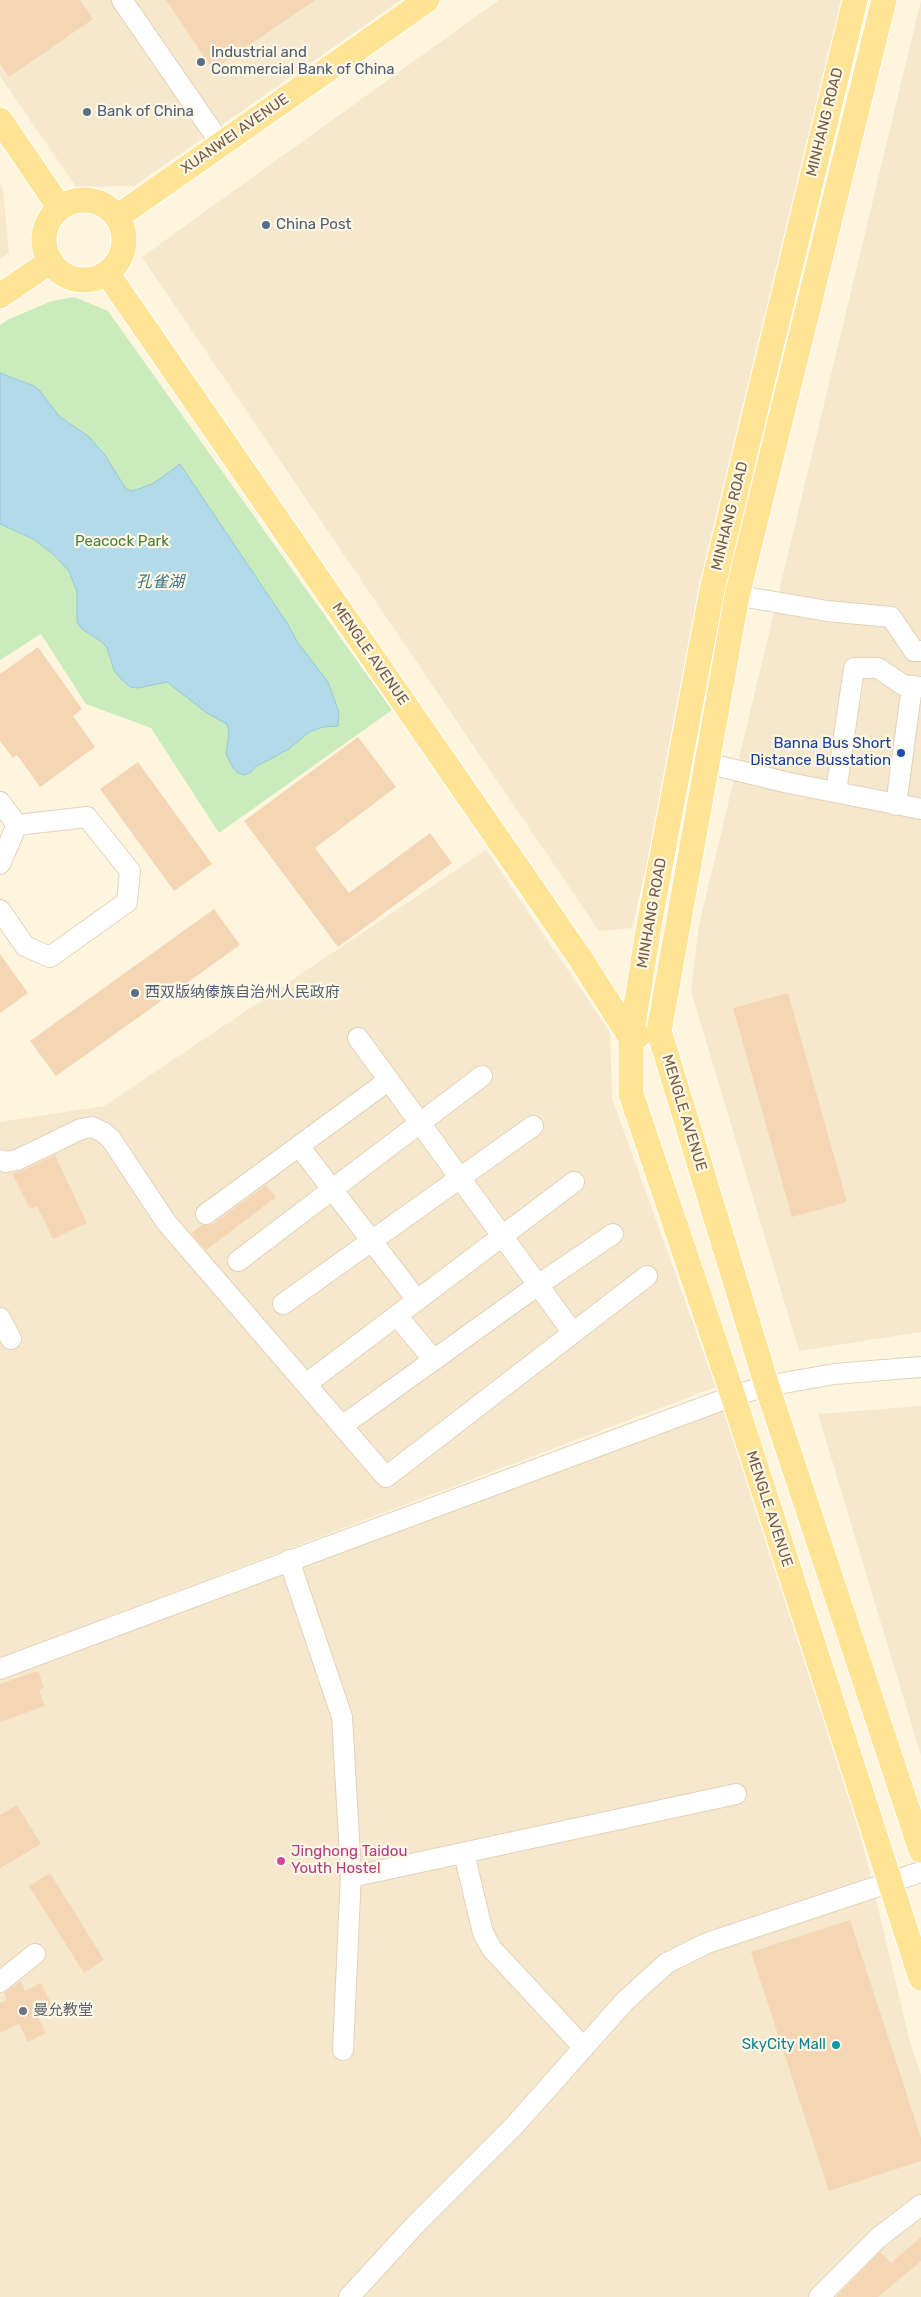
<!DOCTYPE html>
<html>
<head>
<meta charset="utf-8">
<style>
  body { margin:0 }
  canvas { display:block; background:#fef5df }
</style>
</head>
<body>
<canvas width="921" height="2297"></canvas>
<script>
const context = document.querySelector('canvas').getContext('2d');
context.lineJoin = 'round';
function fillPath(path, color) { context.fillStyle = color; context.fill(path, 'evenodd'); }
const toPath = rows => new Path2D(rows.map(r => 'M' + r).join(''));
function trace(path, color, width, dash) { context.strokeStyle = color; context.lineWidth = width; context.lineCap = dash ? 'butt' : 'round'; context.setLineDash(dash || []); context.stroke(path); }
function label(font, color, halo, rows, align = 'center') {
  context.font = font + ' Rubik,"Noto Sans SC",sans-serif'; context.lineWidth = 4.5; context.setLineDash([]); context.textBaseline = 'middle'; context.strokeStyle = halo; context.fillStyle = color; for (const [text, x, y, turn = 0] of rows) {
    context.save(); context.translate(x, y); context.rotate((+turn || 0) * Math.PI / 180); context.textAlign = isNaN(turn) ? turn : align; if (halo) context.strokeText(text, 0, 0); context.fillText(text, 0, 0); context.restore();
  }
}
const residential = toPath([
  [0,0,401,0,134,186,76,187,0,76],
  [499,0,847,0,632,928,599,931,142,257],
  [921,0,921,1332,799,1351,691,991,699,925],
  [0,184,3,189,9,253,0,259],
  [486,850,610,1032,612,1098,716,1387,0,1658,0,1122,104,1106],
  [921,1406,921,1756,818,1414],
  [723,1408,859,1828,910,2042,921,2075,921,2297,0,2297,0,1676]
]);
const green = toPath([
  [74,297,108,311,392,710,219,833,151,728,86,704,41,634,0,660,0,325,9,319,52,301]
]);
const water = toPath([
  [0,373,34,386,40,391,59,416,89,437,105,455,126,489,133,491,154,483,180,464,287,623,298,643,328,682,339,712,338,726,323,727,309,732,289,749,257,766,252,771,245,775,238,773,233,768,226,754,229,732,227,724,207,713,167,682,138,688,130,687,119,677,114,670,107,648,102,642,82,629,77,622,77,592,69,571,53,554,33,539,0,524,0,373]
]);
const building = toPath([
  [0,0,80,0,93,19,9,77,0,64],
  [166,0,315,0,213,70],
  [38,647,82,709,73,716,95,747,40,787,17,755,13,758,0,741,0,674],
  [358,737,396,787,315,848,349,893,430,833,452,863,338,947,244,821],
  [138,762,212,864,174,891,100,789],
  [214,909,240,945,56,1076,30,1041],
  [0,954,28,993,0,1013],
  [788,993,847,1202,792,1217,733,1008],
  [55,1155,87,1223,53,1239,37,1206,30,1209,12,1173,22,1171],
  [266,1185,276,1197,206,1250,191,1233,202,1225,213,1224],
  [38,1671,44,1688,39,1690,45,1706,0,1722,0,1684],
  [17,1805,41,1844,0,1868,0,1815],
  [50,1873,104,1960,84,1973,29,1886],
  [850,1920,921,2138,921,2161,829,2191,751,1952],
  [21,1981,25,1991,41,1983,53,2007,37,2015,46,2033,28,2042,19,2024,0,2033,0,2003,7,2000,4,1993],
  [921,2237,921,2261,878,2297,836,2297,880,2252,891,2263]
]);
const minor = toPath([
  [122,0,221,144],
  [723,593,827,611,891,617,914,651,921,651],
  [706,763,789,783,921,809],
  [836,792,854,668,878,668,903,685,921,687],
  [0,802,17,825],
  [896,805,912,686],
  [0,864,17,825,87,817,130,871,127,902,50,957,25,946,0,910],
  [358,1038,573,1333],
  [299,1146,417,1300],
  [0,1160,6,1162,17,1160,81,1129,92,1127,103,1132,111,1139,166,1222,386,1477,647,1276],
  [206,1214,389,1080],
  [238,1261,482,1076],
  [283,1304,533,1126],
  [397,1316,434,1360],
  [0,1318,11,1339],
  [306,1384,574,1182],
  [342,1426,538,1285,613,1234],
  [289,1560,342,1717,351,1873,343,2050],
  [0,1669,733,1396,767,1386,834,1374,921,1367],
  [464,1853,483,1933,492,1949,584,2048],
  [351,1877,736,1794],
  [0,1982,35,1954],
  [349,2297,415,2225,514,2126,625,2001,667,1963,707,1943,921,1872],
  [819,2297,878,2238,921,2205]
]);
const major = toPath([
  [855,0,712,590,649,925,631,1038,631,1094,733,1396,921,1978],
  [884,0,737,596,659,1031,767,1386,921,1850],
  [0,120,60,208],
  '44 240a40 40 0 1 1 80 0a40 40 0 1 1-80 0Z',
  [117,217,427,0],
  [107,273,578,955,631,1038,638,1036],
  [0,296,51,261]
]);
const markers = [
  [201,62,5,"#5c6f8a"],
  [87,112,5,"#5c6f8a"],
  [266,225,5,"#5c6f8a"],
  [901,753,5,"#1a4fb4"],
  [135,993,5,"#5c6f8a"],
  [281,1861,5,"#d1479c"],
  [23,2011,5,"#6b7280"],
  [836,2045,5,"#0f9aa8"]
];
const serviceNames = [
  ["Industrial and",211,53],
  ["Commercial Bank of China",211,70],
  ["Bank of China",97,112],
  ["China Post",276,225],
  ["西双版纳傣族自治州人民政府",145,993]
];
const streetNames = [
  ["MINHANG ROAD",825,122,-76],
  ["XUANWEI AVENUE",235,134,-35],
  ["MINHANG ROAD",730,516,-76],
  ["MENGLE AVENUE",370,654,55],
  ["MINHANG ROAD",652,913,-80],
  ["MENGLE AVENUE",684,1113,73],
  ["MENGLE AVENUE",769,1509,72]
];
const parkNames = [
  ["Peacock Park",122,542]
];
const transitNames = [
  ["Banna Bus Short",891,744],
  ["Distance Busstation",891,761]
];
const hotelNames = [
  ["Jinghong Taidou",291,1852],
  ["Youth Hostel",291,1869]
];
const worshipNames = [
  ["曼允教堂",33,2011]
];
const cultureNames = [
  ["SkyCity Mall",826,2045]
];
const waterNames = [
  ["孔雀湖",160,582]
];
fillPath(residential, '#f6e8cd');
fillPath(green, '#caecbd');
fillPath(water, '#b2dae8');
trace(water, '#98c9db', 1);
fillPath(building, '#f5d6b4');
trace(minor, '#e2d2ba', 22);
trace(major, '#fff', 27);
trace(minor, '#fff', 20);
trace(major, '#ffe495', 25);
for (const [x, y, r, color] of markers) { const dot = new Path2D(); dot.arc(x, y, r, 0, 2 * Math.PI); context.fillStyle = color; context.fill(dot); trace(dot, '#fff8e7', 2); }
label('15px', '#4e5e75', '#fff8e7', serviceNames, 'left');
label('15px', '#765c45', '#fff8e7', streetNames);
label('15px', '#487d3c', '#fff8e7', parkNames);
label('15px', '#164399', '#fff8e7', transitNames, 'right');
label('15px', '#b23c85', '#fff8e7', hotelNames, 'left');
label('15px', '#5b616d', '#fff8e7', worshipNames, 'left');
label('15px', '#0d838f', '#fff8e7', cultureNames, 'right');
label('italic 16px', '#3d758b', '#fff8e7', waterNames);
</script>
</body>
</html>
